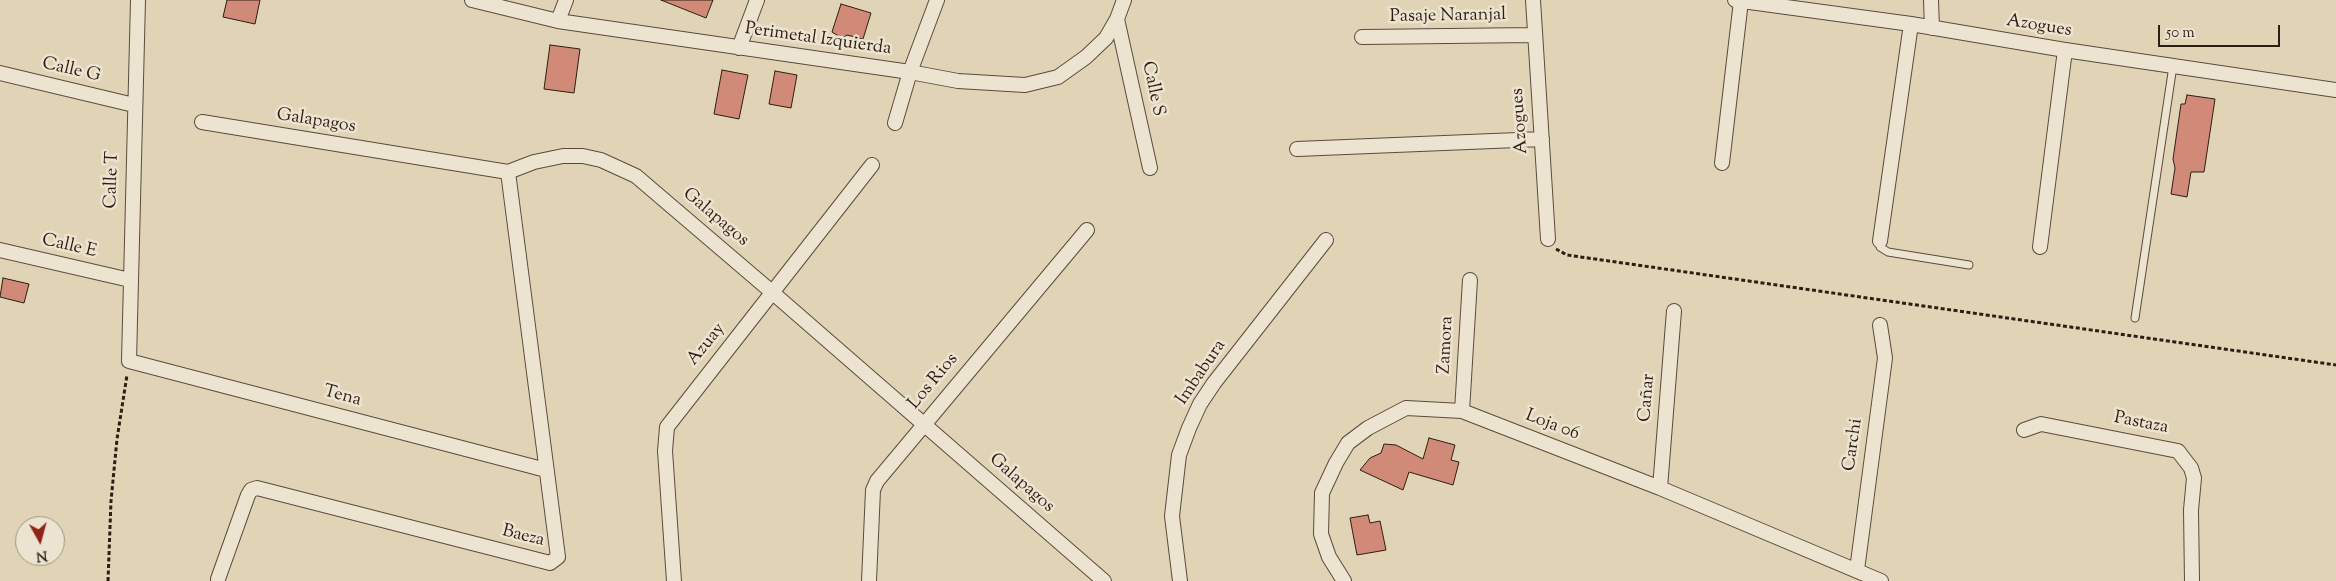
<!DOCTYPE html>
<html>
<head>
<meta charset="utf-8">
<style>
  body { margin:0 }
  #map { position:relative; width:2336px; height:581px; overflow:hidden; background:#e1d4b6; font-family:"Sorts Mill Goudy",serif }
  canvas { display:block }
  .north { position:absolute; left:15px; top:516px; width:50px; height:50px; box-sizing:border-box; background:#ece3d0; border:1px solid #a09484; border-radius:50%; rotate:173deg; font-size:14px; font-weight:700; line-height:20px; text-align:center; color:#2e1d13 }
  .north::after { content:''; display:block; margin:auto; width:18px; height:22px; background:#8f2418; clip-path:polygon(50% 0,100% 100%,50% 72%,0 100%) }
  .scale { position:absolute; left:2158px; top:25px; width:122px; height:22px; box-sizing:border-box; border:2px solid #2e1d13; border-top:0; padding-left:6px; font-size:15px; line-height:18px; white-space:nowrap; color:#2e1d13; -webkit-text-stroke:4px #ece3d0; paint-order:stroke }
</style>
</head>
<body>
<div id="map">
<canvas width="2336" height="581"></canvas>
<div class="north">N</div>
<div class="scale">50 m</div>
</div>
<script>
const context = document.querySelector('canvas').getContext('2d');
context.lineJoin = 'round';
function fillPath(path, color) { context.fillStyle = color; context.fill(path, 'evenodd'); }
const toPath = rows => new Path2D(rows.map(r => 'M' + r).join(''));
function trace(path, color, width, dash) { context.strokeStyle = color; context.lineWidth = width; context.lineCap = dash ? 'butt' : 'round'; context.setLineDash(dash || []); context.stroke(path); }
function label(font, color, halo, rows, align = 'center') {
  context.font = font + ' "Sorts Mill Goudy",serif'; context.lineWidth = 5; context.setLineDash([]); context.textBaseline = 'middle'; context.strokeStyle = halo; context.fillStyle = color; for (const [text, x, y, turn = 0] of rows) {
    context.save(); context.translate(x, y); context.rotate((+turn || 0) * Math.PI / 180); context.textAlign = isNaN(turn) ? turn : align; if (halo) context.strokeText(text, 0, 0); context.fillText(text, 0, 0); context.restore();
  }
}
const building = toPath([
  [227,0,260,0,255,24,223,17,227,0],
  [661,0,713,0,706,18,661,0],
  [841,4,871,13,863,39,847,35,842,38,832,32,841,4],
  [550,45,580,49,574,93,544,89,550,45],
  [722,70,748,75,739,119,714,114,722,70],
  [775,71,797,75,791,108,769,104,775,71],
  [2187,95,2215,99,2204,172,2191,172,2187,197,2171,194,2175,168,2173,159,2181,104,2185,104,2187,95],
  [3,278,29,284,24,303,0,297,3,278],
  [1429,438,1455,445,1451,460,1459,462,1453,485,1409,472,1403,490,1360,470,1370,458,1381,453,1384,444,1396,445,1423,459,1429,438],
  [1368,515,1370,523,1380,521,1386,550,1357,555,1350,518,1368,515]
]);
const path = toPath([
  [1556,249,1567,255,2336,365],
  [108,581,111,501,117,439,127,375]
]);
const lane = toPath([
  [1880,241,1880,247,1888,252,1969,265],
  [2135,318,2173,66]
]);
const street = toPath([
  [138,0,129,361,546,470],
  [472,0,558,21,910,72,958,81,1025,85,1058,77,1086,57,1106,38,1117,19,1124,0],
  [1533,0,1548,239],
  [1735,0,1911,24,2065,50,2336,90],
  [1931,0,1932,28],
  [1117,19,1150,168],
  [558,21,566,0],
  [1362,37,1533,35],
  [739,48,757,0],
  [0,73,134,105],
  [202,122,508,172,534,162,563,156,583,156,601,160,636,176,773,293,1104,581],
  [895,123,910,72,937,0],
  [1297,149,1542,139],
  [1722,163,1741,1],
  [1880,241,1911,24],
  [2040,247,2065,50],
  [0,250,130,280],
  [1462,411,1470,280],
  [2024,430,2041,424,2178,451,2191,468,2194,478,2191,510,2192,581],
  [1660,488,1674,311],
  [1857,570,1885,358,1880,325],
  [218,579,248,495,251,490,257,488,550,563,558,557,508,172],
  [674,581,665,451,667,427,872,165],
  [869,581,873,490,877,481,1087,230],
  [1180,581,1172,516,1179,455,1189,428,1200,404,1214,383,1326,240],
  [1344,581,1329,557,1321,534,1322,493,1336,463,1348,443,1368,428,1406,408,1462,411,1660,488,1881,581]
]);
const streetNames = [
  ["Pasaje Naranjal",1448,17,-1],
  ["Azogues",2039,27,9],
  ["Perimetal Izquierda",818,40,8],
  ["Calle G",71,71,13],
  ["Calle S",1152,89,78],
  ["Azogues",1521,121,-94],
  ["Galapagos",316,122,9],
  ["Calle T",113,180,-88],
  ["Galapagos",715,218,40],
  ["Calle E",69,247,13],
  ["Azuay",707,345,-51],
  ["Zamora",1447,345,-87],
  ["Imbabura",1202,373,-56],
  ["Los Rios",934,382,-50],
  ["Tena",342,397,15],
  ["Cañar",1648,398,-85],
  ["Pastaza",2141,424,11],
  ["Loja 06",1552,426,21],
  ["Carchi",1854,445,-82],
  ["Galapagos",1021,484,41],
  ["Baeza",523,537,14]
];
fillPath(building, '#d08a77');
trace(building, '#2e1d13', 1);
trace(lane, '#5b4b3c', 9);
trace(street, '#5b4b3c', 16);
trace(path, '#2e1d13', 3, [4, 2.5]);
trace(lane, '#ece3d0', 7);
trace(street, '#ece3d0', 14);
label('18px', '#2e1d13', '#ece3d0', streetNames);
</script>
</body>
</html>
